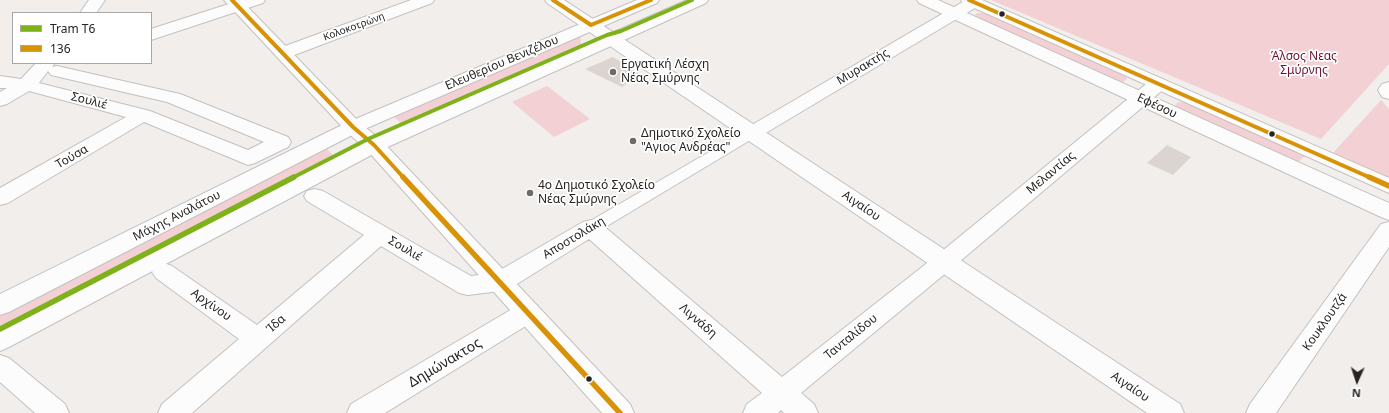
<!DOCTYPE html>
<html>
<head>
<meta charset="utf-8">
<style>
  body { margin:0 }
  #map { position:relative; width:1389px; height:413px; overflow:hidden; background:#f1eeeb; font-family:"Noto Sans",sans-serif }
  canvas { display:block }
  .legend { position:absolute; left:12px; top:12px; width:140px; height:52px; box-sizing:border-box; background:#fff; border:1px solid #a8a7a7; margin:0; padding:5px 7px; list-style:none; font-size:12px; color:#262423 }
  .legend li { display:flex; align-items:center; gap:8px; height:20px }
  .legend b { width:20px; border:1px solid #a8a7a7 }
  .north { position:absolute; left:1337px; top:361px; width:40px; height:40px; -webkit-text-stroke:3px #fff; paint-order:stroke; rotate:183deg; font-size:11px; font-weight:700; line-height:16px; text-align:center; color:#262423 }
  .north::after { content:''; display:block; margin:auto; width:14px; height:18px; background:#262423; clip-path:polygon(50% 0,100% 100%,50% 72%,0 100%) }
</style>
</head>
<body>
<div id="map">
<canvas width="1389" height="413"></canvas>
<ul class="legend">
<li><b style="height:5px;background:#7eb11a"></b>Tram Τ6</li>
<li><b style="height:5px;background:#d89205"></b>136</li>
</ul>
<div class="north">N</div>
</div>
<script>
const context = document.querySelector('canvas').getContext('2d');
context.lineJoin = 'round';
function fillPath(path, color) { context.fillStyle = color; context.fill(path, 'evenodd'); }
const toPath = rows => new Path2D(rows.map(r => 'M' + r).join(''));
function trace(path, color, width, dash) { context.strokeStyle = color; context.lineWidth = width; context.lineCap = dash ? 'butt' : 'round'; context.setLineDash(dash || []); context.stroke(path); }
function label(font, color, halo, rows, align = 'center') {
  context.font = font + ' "Noto Sans",sans-serif'; context.lineWidth = 3.5; context.setLineDash([]); context.textBaseline = 'middle'; context.strokeStyle = halo; context.fillStyle = color; for (const [text, x, y, turn = 0] of rows) {
    context.save(); context.translate(x, y); context.rotate((+turn || 0) * Math.PI / 180); context.textAlign = isNaN(turn) ? turn : align; if (halo) context.strokeText(text, 0, 0); context.fillText(text, 0, 0); context.restore();
  }
}
const green = toPath([
  [991,0,1389,0,1389,64,1321,139],
  [977,13,983,13,1125,76,1127,79,1123,82,1118,82,977,18,975,15],
  [580,35,582,49,405,127,392,115],
  [547,86,590,119,554,137,512,102],
  [1381,100,1389,109,1389,179,1332,154],
  [1178,102,1187,103,1306,155,1297,163,1174,107],
  [324,146,337,159,0,335,0,313]
]);
const building = toPath([
  [613,57,640,74,622,87,585,69],
  [1167,145,1191,157,1173,175,1147,163]
]);
const pedestrian = toPath([
  [752,128,757,130,760,133,757,136,597,232,591,234,585,232,582,228,585,224,747,130,752,128]
]);
const minor = toPath([
  [89,0,105,0,96,13,80,13,89,0],
  [241,0,265,0,263,3,151,40,151,29,241,0],
  [411,0,434,0,432,3,289,57,283,58,277,57,274,53,277,49,411,0],
  [966,0,981,0,982,2,980,5,759,137,752,139,745,137,742,133,745,129,966,0],
  [36,63,55,63,52,67,57,66,180,94,288,137,291,142,288,147,255,163,248,165,144,122,8,203,0,205,0,188,126,117,29,91,7,104,0,106,0,92,7,88,0,88,0,76,21,79,36,63],
  [48,71,51,75,167,102,264,142,248,150,150,111,39,83,48,71],
  [1158,78,1165,80,1167,84,1165,88,952,268,801,393,814,404,818,413,784,413,781,410,778,413,743,413,747,404,762,393,589,239,509,289,500,291,468,295,459,293,381,246,192,413,158,413,162,404,239,339,156,278,152,272,156,266,164,263,172,266,257,325,364,235,307,201,304,196,307,191,315,189,323,191,471,276,495,273,583,222,591,220,599,222,782,377,936,256,1151,80,1158,78],
  [1389,82,1389,99,1382,97,1378,90,1382,84,1389,82],
  [1389,222,1389,247,1276,413,1246,413,1250,404,1381,224,1389,222],
  [528,302,537,305,541,312,537,319,385,413,347,413,351,404,519,305,528,302],
  [0,355,9,358,65,404,69,413,35,413,0,382,0,355]
]);
const tertiary = toPath([
  [224,0,241,0,360,123,381,140,630,404,634,413,602,413,367,150,346,131,224,0],
  [545,0,564,0,1180,404,1184,413,1147,413,547,3,545,0],
  [917,0,938,0,1389,203,1389,220,1381,217,919,3,917,0],
  [961,0,982,0,1389,178,1389,193,963,3,961,0]
]);
const secondary = toPath([
  [637,0,659,0,657,3,360,131,9,312,0,315,0,294,346,123,637,0],
  [687,0,708,0,706,3,381,150,9,347,0,351,0,328,367,140,687,0]
]);
const bus1Far1 = toPath([
  [232,0,353,127,374,145,404,178],
  [553,0,591,25,651,0],
  [969,0,1371,178]
]);
const bus1 = toPath([
  [403,177,620,413],
  [1369,177,1389,186]
]);
const tram1Far1 = toPath([
  [292,178,368,139,607,35,621,31,692,0]
]);
const tram1 = toPath([
  [0,329,294,177]
]);
const markers = [
  [1002,14,3.5,"#262423"],
  [613,72,4,"#6d6b69"],
  [1272,134,3.5,"#262423"],
  [633,141,4,"#6d6b69"],
  [530,193,4,"#6d6b69"],
  [589,379,3.5,"#262423"]
];
const farStreetnames = [
  ["Κολοκοτρώνη",354,27,-20]
];
const parkNames = [
  ["Άλσος Νεας",1304,57],
  ["Σμύρνης",1304,71]
];
const streetNames = [
  ["Ελευθερίου Βενιζέλου",502,63,-23],
  ["Μυρακτής",863,67,-31],
  ["Σουλιέ",89,101,14],
  ["Εφέσου",1157,106,25],
  ["Τούσα",72,157,-30],
  ["Μελαντίας",1051,173,-40],
  ["Αιγαίου",861,206,34],
  ["Μάχης Αναλάτου",177,216,-27],
  ["Αποστολάκη",574,238,-31],
  ["Σουλιέ",405,249,30],
  ["Αρχίνου",211,305,35],
  ["Λιγνάδη",698,321,41],
  ["Κουκλουτζά",1325,322,-55],
  ["Ίδα",276,324,-41],
  ["Τανταλίδου",851,337,-39],
  ["Αιγαίου",1130,387,34]
];
const poiNames = [
  ["Εργατική Λέσχη",621,65],
  ["Νέας Σμύρνης",621,79],
  ["Δημοτικό Σχολείο",641,134],
  ["\"Αγιος Ανδρέας\"",641,148],
  ["4o Δημοτικό Σχολείο",538,186],
  ["Νέας Σμύρνης",538,200]
];
const nearStreetnames = [
  ["Δημώνακτος",445,363,-31]
];
fillPath(green, '#f2d0d4');
fillPath(building, '#dcd4d1');
trace(pedestrian, '#c3c1c0', 2);
trace(minor, '#c3c1c0', 2);
trace(tertiary, '#c3c1c0', 2);
trace(secondary, '#c3c1c0', 2);
fillPath(pedestrian, '#fdfcfc');
fillPath(minor, '#fdfcfc');
fillPath(tertiary, '#fdfcfc');
fillPath(secondary, '#fdfcfc');
trace(bus1Far1, '#d89205', 4);
trace(bus1, '#d89205', 5.5);
trace(tram1Far1, '#7eb11a', 4);
trace(tram1, '#7eb11a', 5.5);
for (const [x, y, r, color] of markers) { const dot = new Path2D(); dot.arc(x, y, r, 0, 2 * Math.PI); context.fillStyle = color; context.fill(dot); trace(dot, '#fff', 1.5); }
label('10px', '#262423', '#fff', farStreetnames);
label('12px', '#6b132e', '#fff', parkNames);
label('12px', '#262423', '#fff', streetNames);
label('12px', '#262423', '#fff', poiNames, 'left');
label('14px', '#262423', '#fff', nearStreetnames);
</script>
</body>
</html>
